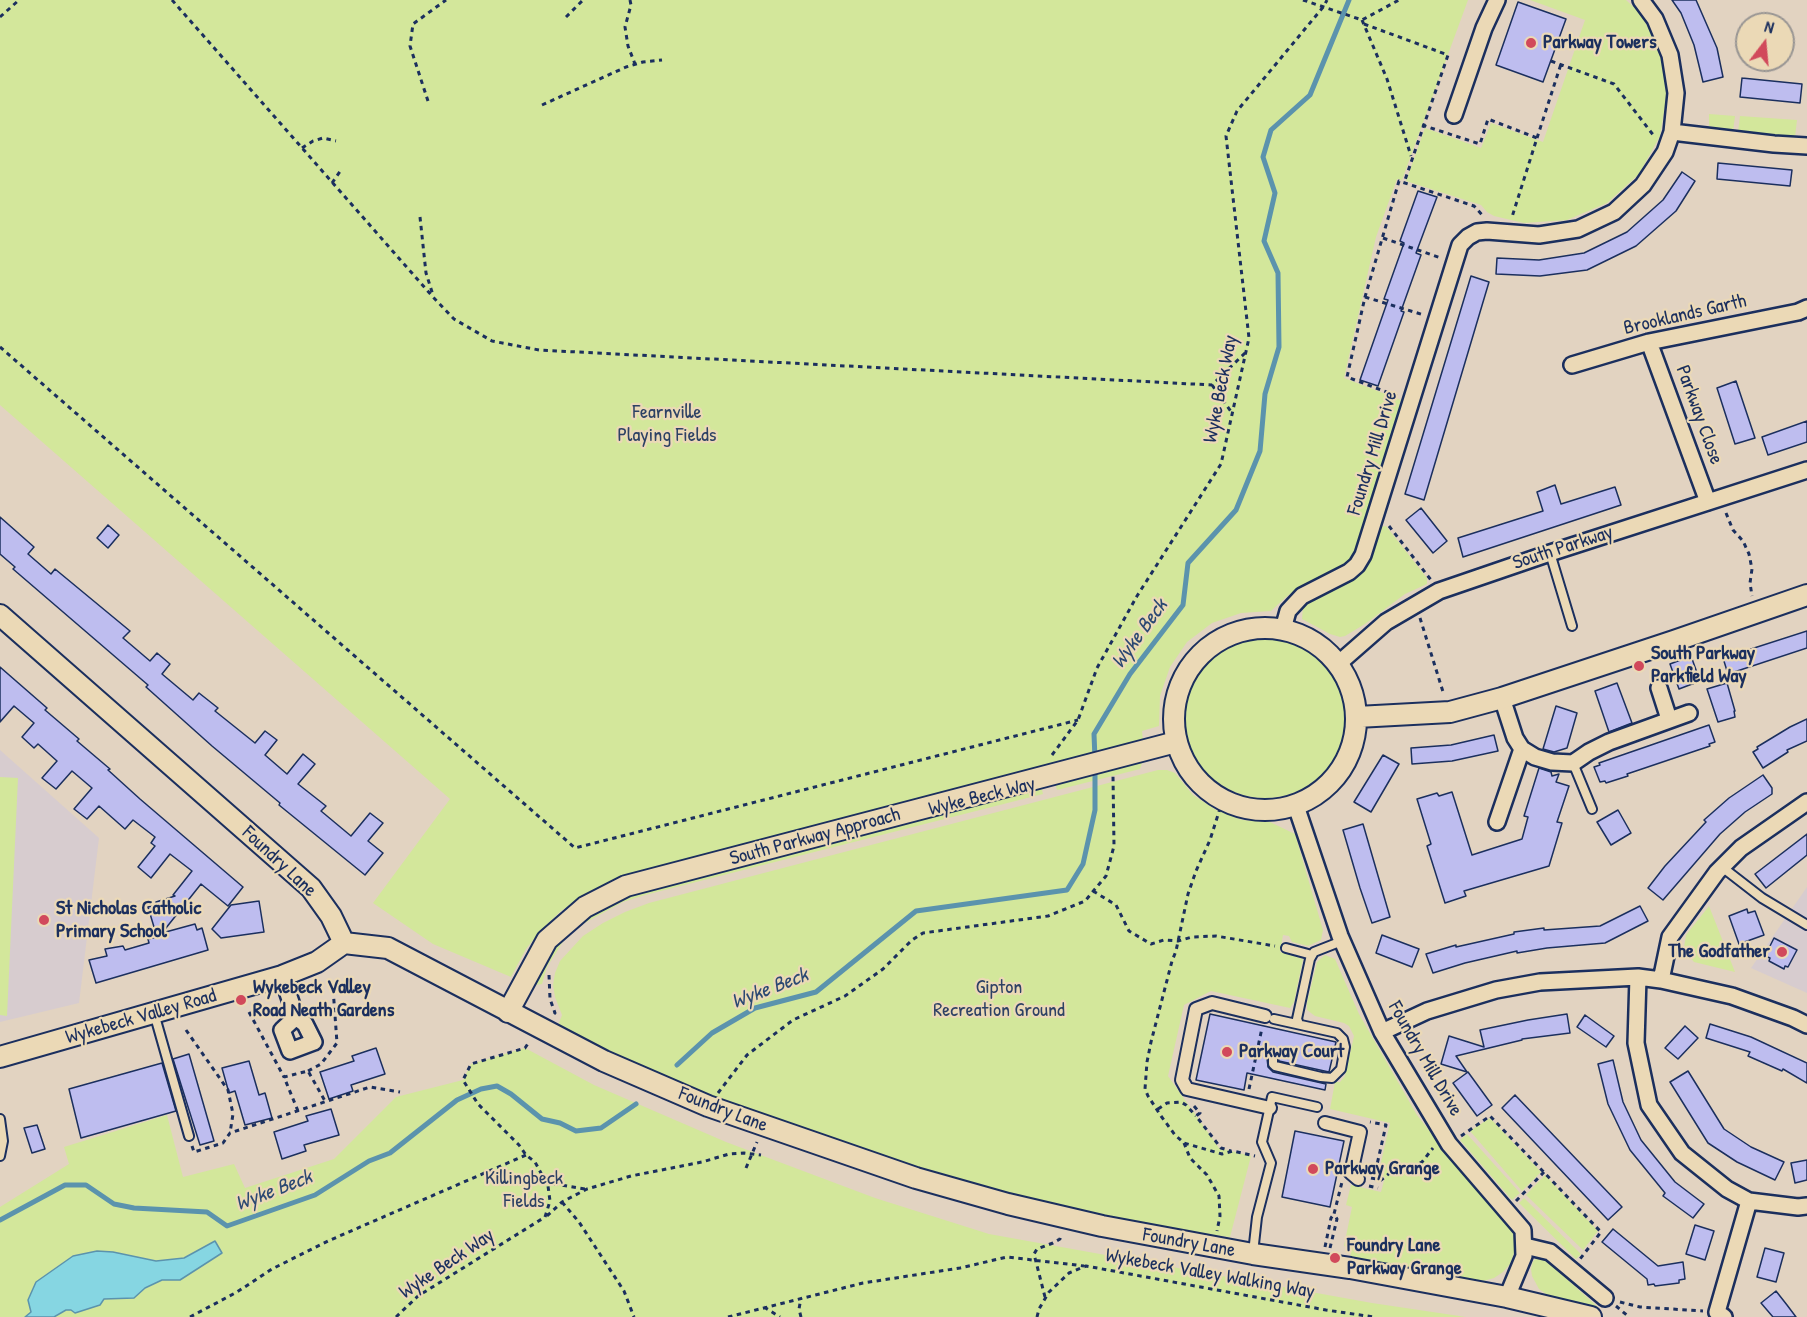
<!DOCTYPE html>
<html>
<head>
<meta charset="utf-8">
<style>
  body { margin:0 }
  #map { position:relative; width:1807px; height:1317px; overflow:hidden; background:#e2d3c1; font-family:"Patrick Hand",sans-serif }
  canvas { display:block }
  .north { position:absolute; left:1735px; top:12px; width:60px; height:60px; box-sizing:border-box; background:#ebd9b6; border:2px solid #989593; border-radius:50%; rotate:16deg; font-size:16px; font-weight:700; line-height:24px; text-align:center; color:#1b2f5e }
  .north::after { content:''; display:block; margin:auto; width:21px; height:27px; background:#d1495b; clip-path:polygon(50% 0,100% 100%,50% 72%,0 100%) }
</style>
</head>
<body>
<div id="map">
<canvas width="1807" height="1317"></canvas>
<div class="north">N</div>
</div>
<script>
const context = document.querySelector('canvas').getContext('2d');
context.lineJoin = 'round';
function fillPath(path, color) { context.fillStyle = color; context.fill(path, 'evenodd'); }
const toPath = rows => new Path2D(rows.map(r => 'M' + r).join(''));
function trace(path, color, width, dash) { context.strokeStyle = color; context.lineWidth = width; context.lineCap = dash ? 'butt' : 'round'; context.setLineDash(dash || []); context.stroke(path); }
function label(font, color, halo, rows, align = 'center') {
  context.font = font + ' "Patrick Hand",sans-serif'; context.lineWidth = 4.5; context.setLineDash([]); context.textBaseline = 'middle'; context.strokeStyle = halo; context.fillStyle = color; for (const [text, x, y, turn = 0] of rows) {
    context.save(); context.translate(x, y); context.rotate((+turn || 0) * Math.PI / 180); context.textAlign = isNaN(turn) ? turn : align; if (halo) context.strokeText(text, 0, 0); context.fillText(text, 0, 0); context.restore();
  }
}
const built = toPath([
  [0,750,99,838,79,1003,0,1022],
  [1807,887,1807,993,1751,968]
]);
const green = toPath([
  [0,0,1468,0,1402,180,1397,179,1376,237,1344,378,1401,400,1357,549,1351,560,1301,586,1286,597,1271,611,1241,613,1212,623,1187,642,1170,667,1160,696,1159,726,1142,731,1143,741,766,839,619,879,581,897,561,911,541,930,526,949,511,977,433,944,373,903,450,799,0,405],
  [1530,0,1626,0,1640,13,1661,51,1667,94,1660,136,1639,174,1607,203,1567,220,1524,223,1494,216,1487,212,1481,205,1406,181,1425,128,1481,148,1491,123,1543,142,1585,20],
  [1709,114,1735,116,1733,131,1709,126],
  [1740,116,1797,120,1795,137,1738,132],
  [1386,526,1427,578,1427,584,1405,594,1365,624,1345,636,1340,637,1330,634,1302,619,1303,607,1309,601,1353,578,1364,569,1371,557,1380,527],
  '1185 718a80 80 0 1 1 160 0a80 80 0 1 1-160 0Z',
  [1143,760,1140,769,1057,790,1055,783],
  [1158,770,1167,770,1175,773,1193,795,1216,810,1242,820,1270,822,1295,834,1323,930,1321,940,1308,946,1292,942,1289,936,1283,935,1280,952,1303,959,1294,1002,1290,1008,1211,991,1184,1005,1168,1076,1219,1148,1251,1156,1230,1237,1180,1231,1105,1216,1010,1193,920,1168,725,1101,670,1079,557,1028,562,1015,555,997,553,985,555,973,560,961,583,936,603,923,625,912,649,903],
  [0,777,18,778,7,1016,0,1015],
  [1041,786,1043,794,645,895,623,902,581,925,564,940,547,967,542,984,534,985,549,950,578,921,621,897],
  [1709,906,1735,972,1694,962,1686,953,1684,947,1686,935],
  [1325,955,1335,959,1359,1014,1417,1115,1468,1180,1508,1222,1513,1232,1515,1243,1514,1253,1510,1264,1503,1272,1494,1278,1483,1281,1350,1257,1352,1248,1344,1246,1352,1207,1346,1205,1351,1185,1381,1192,1385,1177,1378,1175,1390,1123,1330,1109,1335,1082,1340,1082,1345,1076,1354,1036,1349,1026,1344,1023,1315,1016,1307,1010,1307,1003,1317,962],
  [525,1048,594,1085,726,1142,875,1198,989,1234,1372,1303,1466,1317,0,1317,0,1207,69,1164,64,1147,167,1115,183,1177,234,1164,245,1188,334,1159,396,1097,463,1080,471,1064],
  [1490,1118,1541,1172,1522,1191,1470,1131],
  [1467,1134,1520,1193,1512,1200,1460,1140],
  [1545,1175,1598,1231,1583,1250,1526,1195],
  [1524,1198,1581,1254,1576,1259,1519,1203],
  [1539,1257,1543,1258,1598,1307,1596,1309,1546,1294,1539,1289,1532,1276,1531,1269,1533,1261]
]);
const water = toPath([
  [215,1241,222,1253,180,1280,162,1280,145,1288,134,1298,104,1299,100,1305,75,1313,71,1310,66,1310,54,1317,25,1317,31,1312,28,1300,36,1282,73,1256,97,1251,113,1252,156,1261,184,1258,215,1241]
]);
const stream = toPath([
  [1095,759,1094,734,1130,674,1183,605,1188,563,1236,510,1260,451,1265,394,1279,347,1278,273,1264,241,1275,193,1263,157,1271,130,1310,95,1349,0],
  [677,1065,712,1033,755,1008,816,992,916,911,1067,890,1083,864,1095,810,1095,769],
  [0,1220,65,1185,86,1185,114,1204,134,1208,207,1212,227,1226,315,1195,369,1161,390,1153,457,1100,481,1089,497,1086,511,1094,542,1119,560,1123,576,1131,601,1128,636,1104]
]);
const building = toPath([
  [1672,0,1696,0,1717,48,1723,77,1703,82,1694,45,1681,13,1672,0],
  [1518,2,1566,19,1543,82,1496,65,1518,2],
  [1742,78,1802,84,1800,103,1740,97,1742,78],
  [1718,163,1792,170,1790,186,1717,179,1718,163],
  [1682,172,1695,181,1676,211,1636,246,1587,270,1540,276,1496,274,1497,258,1539,260,1584,253,1627,232,1663,200,1682,172],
  [1418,191,1437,197,1416,253,1421,255,1401,311,1404,312,1378,386,1360,380,1388,300,1384,299,1404,243,1400,241,1418,191],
  [1471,276,1489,282,1424,500,1405,494,1471,276],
  [1736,381,1755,438,1735,444,1717,388,1736,381],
  [1807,421,1807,442,1768,455,1762,437,1807,421],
  [1555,485,1561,504,1615,487,1621,505,1463,557,1458,538,1543,511,1537,492,1555,485],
  [1421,508,1447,541,1433,553,1406,520,1421,508],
  [0,517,34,547,28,554,51,574,55,569,130,631,123,638,150,661,157,653,170,664,162,674,193,700,199,693,218,708,215,711,255,743,265,731,277,740,265,755,287,774,303,754,315,764,298,784,326,806,321,811,351,836,370,813,383,823,368,841,383,853,365,875,279,805,280,803,212,746,146,687,148,685,13,569,15,567,0,554,0,517],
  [108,525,119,535,108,548,97,538,108,525],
  [1807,631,1807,648,1728,674,1723,658,1807,631],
  [1691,656,1700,681,1679,689,1670,664,1691,656],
  [0,667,47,708,45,710,79,739,77,741,110,769,108,770,140,799,243,887,228,906,201,884,162,933,195,924,197,930,202,928,208,950,96,983,89,960,107,956,105,949,123,946,125,950,149,943,148,939,157,937,148,907,157,905,156,902,175,896,173,895,192,871,170,854,151,878,138,867,155,846,151,843,155,837,133,820,125,829,99,806,87,819,74,809,92,788,72,771,56,789,42,778,57,761,38,744,34,748,22,737,34,723,14,706,0,722,0,667],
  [1617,683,1632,723,1609,732,1595,691,1617,683],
  [1727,683,1735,711,1734,711,1735,717,1718,722,1707,689,1727,683],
  [1556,706,1577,713,1567,748,1554,752,1543,749,1556,706],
  [1807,719,1807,741,1787,750,1788,752,1763,768,1753,752,1758,749,1757,747,1790,727,1807,719],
  [1709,725,1715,742,1709,744,1710,746,1627,774,1628,776,1606,783,1605,781,1600,782,1594,767,1600,765,1599,763,1709,725],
  [1494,735,1498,751,1452,761,1412,764,1411,748,1451,745,1494,735],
  [1383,755,1399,764,1371,812,1354,802,1383,755],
  [1539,768,1551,772,1552,776,1559,774,1556,782,1569,786,1557,822,1562,823,1549,866,1464,891,1466,896,1445,903,1427,846,1431,844,1417,799,1437,793,1439,796,1452,792,1472,855,1522,839,1528,817,1524,816,1539,768],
  [1763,775,1772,788,1772,794,1745,812,1720,834,1663,900,1648,888,1665,866,1706,822,1704,820,1729,798,1763,775],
  [1618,810,1631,833,1611,845,1597,822,1618,810],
  [1363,824,1390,917,1372,923,1360,888,1343,830,1363,824],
  [1807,834,1807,855,1766,888,1755,874,1807,834],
  [259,901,264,932,221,938,212,929,231,905,259,901],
  [1640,906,1648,921,1605,943,1547,948,1517,953,1517,951,1465,963,1433,973,1426,954,1456,945,1456,947,1514,934,1514,932,1544,928,1544,930,1600,926,1640,906],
  [1747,909,1748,913,1755,911,1764,935,1739,944,1729,916,1747,909],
  [1382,935,1419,949,1412,967,1376,953,1382,935],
  [1774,938,1797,950,1788,967,1785,966,1784,969,1769,961,1770,958,1765,956,1774,938],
  [1210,1014,1336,1042,1329,1072,1279,1061,1278,1056,1274,1053,1270,1054,1267,1058,1268,1067,1273,1072,1326,1084,1325,1090,1247,1073,1244,1090,1196,1080,1210,1014],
  [1567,1014,1570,1033,1522,1039,1522,1040,1456,1056,1467,1072,1441,1064,1449,1036,1484,1047,1480,1030,1528,1020,1567,1014],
  [1585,1015,1614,1036,1606,1047,1577,1027,1585,1015],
  [1710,1024,1751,1037,1807,1063,1807,1083,1783,1069,1782,1071,1748,1056,1750,1052,1706,1038,1710,1024],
  [1685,1026,1698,1038,1678,1059,1665,1048,1685,1026],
  [376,1048,385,1074,351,1085,353,1091,329,1099,320,1072,354,1061,352,1056,376,1048],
  [189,1054,214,1141,200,1145,173,1059,189,1054],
  [1613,1060,1623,1102,1641,1140,1675,1182,1704,1204,1693,1218,1663,1196,1665,1193,1630,1150,1608,1104,1598,1064,1613,1060],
  [249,1061,259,1095,265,1093,272,1118,245,1125,235,1091,229,1093,222,1068,249,1061],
  [162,1063,176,1111,81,1138,69,1089,162,1063],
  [1688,1071,1724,1129,1751,1147,1784,1162,1775,1180,1737,1162,1708,1143,1670,1082,1688,1071],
  [1468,1072,1492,1105,1477,1116,1453,1083,1468,1072],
  [1515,1095,1622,1207,1608,1220,1502,1108,1515,1095],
  [331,1109,339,1135,304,1145,306,1151,282,1159,274,1132,308,1121,306,1116,331,1109],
  [37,1125,45,1149,32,1153,24,1128,37,1125],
  [1295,1131,1344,1141,1330,1207,1282,1197,1295,1131],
  [1807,1160,1807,1180,1795,1183,1791,1163,1807,1160],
  [1695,1225,1714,1231,1705,1260,1686,1254,1695,1225],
  [1613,1229,1658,1266,1683,1262,1685,1279,1679,1280,1679,1283,1655,1286,1654,1284,1648,1285,1647,1279,1602,1242,1613,1229],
  [1765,1248,1784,1253,1776,1282,1757,1277,1765,1248],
  [1776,1291,1787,1305,1796,1317,1773,1317,1761,1303,1776,1291]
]);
const path = toPath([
  [172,0,433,297,454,319,492,341,539,350,1212,385,1245,353],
  [630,0,631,5,625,27,628,46,635,64],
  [1303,0,1362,20,1399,0],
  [0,17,19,0],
  [566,17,583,0],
  [1362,20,1387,79,1411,156],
  [1364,24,1448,55,1404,183],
  [1551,61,1614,84,1654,136],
  [428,101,410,46,413,24,446,0],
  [542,105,626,67,643,62,662,60],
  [1422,125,1480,144,1488,119,1537,138,1512,217],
  [1537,138,1561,64],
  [302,148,313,141,323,138,336,141],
  [332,183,341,170],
  [420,217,426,273,433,295],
  [1383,238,1441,258],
  [1365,297,1424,315],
  [0,347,575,848,1078,720],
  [1212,385,1232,413],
  [1397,396,1347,377,1365,297,1399,181,1474,206,1484,217],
  [1726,513,1733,530,1743,541,1749,554,1752,569,1750,583,1752,596],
  [1389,526,1431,580],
  [1420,618,1444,695],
  [1052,755,1078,720,1097,668,1137,596,1221,464,1249,338,1226,136,1237,111,1324,6,1327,0],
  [1223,799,1210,840,1196,871,1188,894,1176,951,1172,961,1151,1042,1147,1062,1145,1089,1148,1096,1161,1116,1175,1135,1184,1143,1222,1154,1233,1151,1255,1156],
  [1093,891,1116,905,1129,931,1151,944,1164,940,1178,941,1192,937,1216,936,1275,946],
  [549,975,550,999,555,1013,554,1014],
  [249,1012,284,1077],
  [186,1030,228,1090,233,1114,230,1133],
  [308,1071,321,1064,337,1043,333,988],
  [1249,1089,1262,1028],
  [718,1093,747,1055,793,1020,845,996,883,969,912,940,923,933,1048,916,1085,901,1106,876,1114,846,1113,776],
  [1194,1106,1200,1113,1196,1116,1221,1148,1231,1151],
  [1158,1109,1167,1103,1181,1102,1186,1105,1196,1116],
  [298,1111,284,1077,308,1071,325,1101],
  [1461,1136,1490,1116,1601,1232,1580,1259],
  [1184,1143,1190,1158,1207,1175,1219,1196,1220,1216,1217,1231],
  [192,1146,194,1152,223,1143,230,1133,370,1087,400,1092],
  [1365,1166,1376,1169,1386,1125,1370,1122],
  [746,1168,757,1142],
  [1371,1178,1381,1180,1395,1169,1413,1167,1422,1162,1433,1148],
  [546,1179,555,1184,585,1189],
  [1369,1186,1378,1188],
  [1516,1201,1544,1172],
  [562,1202,579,1222,624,1291,634,1317],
  [547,1216,562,1202,587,1189,631,1176,702,1162,729,1154,744,1153,761,1155],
  [1325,1247,1331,1218,1334,1214],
  [1330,1248,1337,1219,1334,1214,1342,1182],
  [1045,1297,1034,1254,1037,1249,1053,1243,1060,1239,1061,1234],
  [1620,1302,1640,1307,1703,1311],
  [1616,1306,1629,1317],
  [764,1307,780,1317],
  [190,1317,237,1292,272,1269,328,1241,526,1155],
  [396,1317,418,1296,545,1217,550,1201,548,1186,535,1162,526,1155,519,1145,478,1104,463,1080,471,1064,525,1048,529,1042],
  [728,1317,863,1283,960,1268,1007,1257,1084,1266],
  [801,1317,799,1309,801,1298],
  [1037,1317,1039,1309,1049,1292,1069,1273,1086,1266,1326,1310,1374,1317]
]);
const service = toPath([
  [1550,553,1572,626],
  [1573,763,1592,809],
  [1722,867,1762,898,1807,925],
  [1286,948,1312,955],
  [154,1013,189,1136],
  [1299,1024,1297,1019,1310,959,1314,952,1342,941],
  [1273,1059,1273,1064,1275,1066,1321,1077,1332,1078,1341,1069,1345,1047,1343,1039,1337,1033,1274,1019],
  [0,1119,3,1141,0,1156],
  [1253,1253,1257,1217,1271,1163,1262,1142,1272,1097,1317,1107]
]);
const pedestrian = toPath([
  [1265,1016,1212,1003,1196,1009,1182,1080,1187,1089,1270,1108],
  [1325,1123,1360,1132,1351,1173,1358,1179]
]);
const minor = toPath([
  [1454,115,1484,28,1497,0],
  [1672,132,1774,144,1807,146],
  [1649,342,1708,502],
  [1572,365,1649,342,1798,312,1807,308],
  [1283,629,1288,611,1302,596,1349,572,1357,565,1363,555,1460,245,1468,237,1477,232,1487,231,1539,235,1578,229,1614,212,1643,185,1665,152,1672,132,1676,93,1670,55,1655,19,1641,0],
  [1338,664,1386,622,1439,591,1550,553,1807,470],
  [1659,688,1669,719],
  [1502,698,1515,738,1522,749],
  [1296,806,1340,936,1382,1032,1449,1144,1523,1230,1524,1256,1507,1297],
  [1497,822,1522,749,1535,757,1552,762,1573,763,1589,752,1609,742,1689,713],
  [282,976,296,1017,305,1024,314,1042,290,1051,282,1030,296,1017],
  [1638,977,1636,1043,1649,1105,1682,1153,1727,1189,1749,1201,1798,1207,1807,1206],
  [1661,980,1670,937,1717,872,1741,848,1807,802],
  [1382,1032,1427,1011,1496,990,1540,982,1638,977,1661,980,1732,996,1793,1018,1807,1025],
  [1525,1246,1550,1252,1605,1298],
  [1724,1317,1717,1312,1749,1201]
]);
const tertiary = toPath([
  [0,615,311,888,331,916,344,943],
  '1174 719a91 91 0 1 1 182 0a91 91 0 1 1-182 0Z',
  [1357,717,1450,712,1502,698,1674,641,1807,595],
  [344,943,388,948,604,1061,708,1106,916,1178,1008,1204,1102,1226,1253,1254,1350,1268,1507,1297,1591,1317],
  [508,1012,547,940,585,907,626,886,1176,742],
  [0,1057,282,976,317,962,344,943]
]);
const markers = [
  [1531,43,6,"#d1495b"],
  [1639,666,6,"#d1495b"],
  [44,920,6,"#d1495b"],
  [1782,952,6,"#d1495b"],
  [241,1000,6,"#d1495b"],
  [1227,1052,6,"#d1495b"],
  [1313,1169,6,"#d1495b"],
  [1335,1258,6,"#d1495b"]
];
const poiNames = [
  ["Parkway Towers",1543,43],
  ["South Parkway",1651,654],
  ["Parkfield Way",1651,677],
  ["St Nicholas Catholic",56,909],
  ["Primary School",56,932],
  ["The Godfather",1770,952,"right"],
  ["Wykebeck Valley",253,988],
  ["Road Neath Gardens",253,1011],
  ["Parkway Court",1239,1052],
  ["Parkway Grange",1325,1169],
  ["Foundry Lane",1347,1246],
  ["Parkway Grange",1347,1269]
];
const streetNames = [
  ["Brooklands Garth",1685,315,-13],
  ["Wyke Beck Way",1221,389,-79],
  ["Parkway Close",1699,415,70],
  ["Foundry Mill Drive",1373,453,-73],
  ["South Parkway",1563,548,-18],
  ["Wyke Beck Way",982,797,-14],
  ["South Parkway Approach",815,837,-15],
  ["Foundry Lane",279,862,43],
  ["Wykebeck Valley Road",141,1017,-16],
  ["Foundry Mill Drive",1425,1059,60],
  ["Foundry Lane",723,1110,21],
  ["Foundry Lane",1189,1243,10],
  ["Wyke Beck Way",447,1264,-34],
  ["Wykebeck Valley Walking Way",1210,1274,10]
];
const parkNames = [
  ["Fearnville",667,413],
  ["Playing Fields",667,436],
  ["Gipton",999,988],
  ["Recreation Ground",999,1011],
  ["Killingbeck",524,1179],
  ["Fields",524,1202]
];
const waterNames = [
  ["Wyke Beck",1140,634,-54],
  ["Wyke Beck",770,989,-21],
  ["Wyke Beck",274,1191,-21]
];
fillPath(built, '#d7cccf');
fillPath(green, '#d3e79b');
fillPath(water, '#86d6e2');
trace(water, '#5b93ad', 1.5);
trace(stream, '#5b93ad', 5);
fillPath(building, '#bebdef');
trace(building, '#1b2f5e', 1.5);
trace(service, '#1b2f5e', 12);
trace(pedestrian, '#1b2f5e', 16);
trace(minor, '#1b2f5e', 20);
trace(tertiary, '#1b2f5e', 24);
trace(path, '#1b2f5e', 3, [4.5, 4.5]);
trace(service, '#ebd9b6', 8);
trace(pedestrian, '#ebd9b6', 12);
trace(minor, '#ebd9b6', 15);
trace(tertiary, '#ebd9b6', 20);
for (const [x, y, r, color] of markers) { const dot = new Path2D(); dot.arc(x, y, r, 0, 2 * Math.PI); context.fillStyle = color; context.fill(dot); trace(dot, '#ebd9b6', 2); }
label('bold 20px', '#1b2f5e', '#ebd9b6', poiNames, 'left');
label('20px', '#1b2f5e', '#ebd9b6', streetNames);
label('20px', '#2d4164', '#ebd9b6', parkNames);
label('italic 21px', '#2b4872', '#ebd9b6', waterNames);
</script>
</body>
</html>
